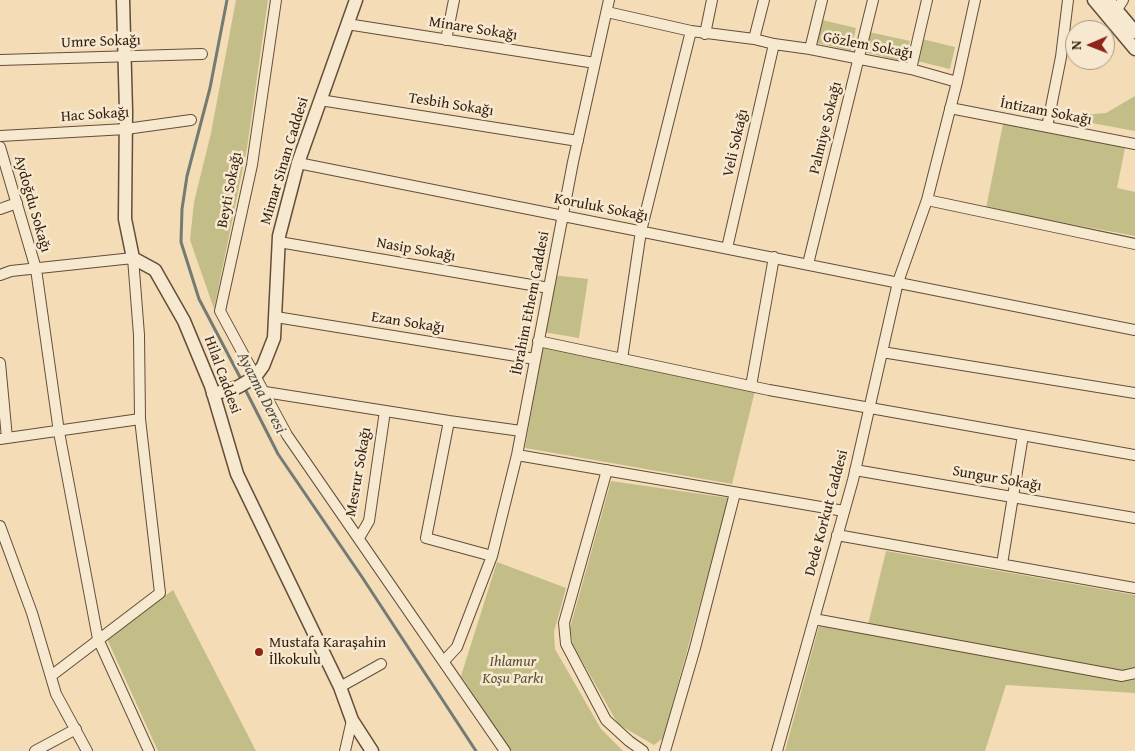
<!DOCTYPE html>
<html>
<head>
<meta charset="utf-8">
<style>
  body { margin:0 }
  #map { position:relative; width:1135px; height:751px; overflow:hidden; background:#f3dcb6; font-family:"Gentium Book Plus",serif }
  canvas { display:block }
  .north { position:absolute; left:1065px; top:20px; width:50px; height:50px; box-sizing:border-box; background:#f7e8d0; border:1px solid #a99883; border-radius:50%; rotate:269deg; font-size:14px; font-weight:700; line-height:20px; text-align:center; color:#331f0f }
  .north::after { content:''; display:block; margin:auto; width:18px; height:22px; background:#8f2418; clip-path:polygon(50% 0,100% 100%,50% 72%,0 100%) }
</style>
</head>
<body>
<div id="map">
<canvas width="1135" height="751"></canvas>
<div class="north">N</div>
</div>
<script>
const context = document.querySelector('canvas').getContext('2d');
context.lineJoin = 'round';
function fillPath(path, color) { context.fillStyle = color; context.fill(path, 'evenodd'); }
const toPath = rows => new Path2D(rows.map(r => 'M' + r).join(''));
function trace(path, color, width, dash) { context.strokeStyle = color; context.lineWidth = width; context.lineCap = dash ? 'butt' : 'round'; context.setLineDash(dash || []); context.stroke(path); }
function label(font, color, halo, rows, align = 'center') {
  context.font = font + ' "Gentium Book Plus",serif'; context.lineWidth = 5; context.setLineDash([]); context.textBaseline = 'middle'; context.strokeStyle = halo; context.fillStyle = color; for (const [text, x, y, turn = 0] of rows) {
    context.save(); context.translate(x, y); context.rotate((+turn || 0) * Math.PI / 180); context.textAlign = isNaN(turn) ? turn : align; if (halo) context.strokeText(text, 0, 0); context.fillText(text, 0, 0); context.restore();
  }
}
const green = toPath([
  [236,0,268,0,247,148,214,309,190,240,194,202,211,133],
  [822,20,856,28,851,51,817,43],
  [869,32,910,41,905,62,864,52],
  [922,39,955,47,950,69,917,61],
  [1135,96,1135,131,1059,117,1106,113],
  [1003,124,1125,148,1117,188,1135,192,1135,236,986,208],
  [552,275,588,279,579,338,543,332],
  [543,345,755,391,732,484,525,448],
  [611,481,729,498,663,738,654,745,618,724,573,645,570,628],
  [886,551,1135,595,1135,693,1006,685,985,751,785,751,819,626,866,633],
  [497,562,566,588,554,632,555,649,601,729,623,751,511,751,461,676],
  [173,590,256,751,158,751,107,639]
]);
const stream = toPath([
  [227,0,210,88,187,176,182,209,181,242,199,299,242,381],
  [244,387,278,454,362,577,476,751]
]);
const minor = toPath([
  [276,0,252,165,220,311,287,435,505,751],
  [607,12,691,31,641,231,622,359],
  [1114,14,1123,0],
  [347,24,595,63],
  [691,31,754,39,774,44,810,49,911,69,957,82,975,0],
  [705,34,712,0],
  [754,39,764,0],
  [446,40,454,0],
  [810,49,822,0],
  [0,60,202,54],
  [911,69,927,0],
  [320,100,578,141],
  [950,108,1135,144],
  [1047,127,1061,57,1068,0],
  [0,136,126,129,191,120],
  [0,147,36,269,59,432,98,639,149,751],
  [298,163,1135,330],
  [927,200,1135,244],
  [0,209,17,203],
  [279,242,549,288],
  [727,248,774,44],
  [808,264,873,0],
  [0,275,11,271,133,258,139,335,140,419,160,593,51,676],
  [276,317,535,359],
  [538,341,769,390,1135,455],
  [882,352,1135,393],
  [0,363,7,438],
  [751,386,774,257],
  [265,392,449,421,426,538,492,556],
  [449,421,521,431],
  [0,439,140,419],
  [517,455,844,511],
  [607,470,564,623,566,644,606,720,629,741,643,751],
  [855,470,1135,518],
  [0,526,32,613,56,694,87,751],
  [837,535,1135,588],
  [359,538,369,521,385,411],
  [1002,564,1023,435],
  [814,619,1122,676,1135,673],
  [444,661,457,647,492,556,517,455,573,162,609,0],
  [340,687,381,664],
  [35,751,76,729],
  [345,751,352,720],
  [665,751,695,648,735,493],
  [777,751,853,480,898,282,927,200,957,82]
]);
const tertiary = toPath([
  [123,0,126,111,125,219,133,258,155,270,184,321,211,386,237,474,340,687,352,720,372,751],
  [1094,0,1135,49],
  [1108,0,1135,32],
  [213,394,238,387,255,377,263,366,274,338,279,236,298,163,356,0]
]);
const markers = [
  [259,652,5,"#8f2418"]
];
const streetNames = [
  ["Minare Sokağı",473,29,9],
  ["Umre Sokağı",101,42,-2],
  ["Gözlem Sokağı",868,46,11],
  ["Tesbih Sokağı",451,105,9],
  ["İntizam Sokağı",1046,112,11],
  ["Hac Sokağı",95,115,-4],
  ["Palmiye Sokağı",826,128,-76],
  ["Veli Sokağı",736,143,-77],
  ["Mimar Sinan Caddesi",285,161,-73],
  ["Beyti Sokağı",230,190,-79],
  ["Aydoğdu Sokağı",32,204,74],
  ["Koruluk Sokağı",601,208,11],
  ["Nasip Sokağı",416,250,10],
  ["İbrahim Ethem Caddesi",531,303,-79],
  ["Ezan Sokağı",408,323,9],
  ["Hilal Caddesi",222,375,70],
  ["Mesrur Sokağı",359,472,-80],
  ["Sungur Sokağı",997,479,10],
  ["Dede Korkut Caddesi",827,513,-75]
];
const poiNames = [
  ["Mustafa Karaşahin",269,643],
  ["İlkokulu",269,660]
];
const parkNames = [
  ["Ihlamur",513,662],
  ["Koşu Parkı",513,679]
];
const waterNames = [
  ["Ayazma Deresi",261,393,63]
];
fillPath(green, '#c3be88');
trace(stream, '#747b74', 3);
trace(minor, '#634e39', 12);
trace(tertiary, '#634e39', 15);
trace(minor, '#f7e8d0', 10);
trace(tertiary, '#f7e8d0', 12);
for (const [x, y, r, color] of markers) { const dot = new Path2D(); dot.arc(x, y, r, 0, 2 * Math.PI); context.fillStyle = color; context.fill(dot); trace(dot, '#f7e8d0', 2); }
label('15px', '#331f0f', '#f7e8d0', streetNames);
label('15px', '#331f0f', '#f7e8d0', poiNames, 'left');
label('italic 15px', '#5e4f33', '#f7e8d0', parkNames);
label('italic 16px', '#544d42', '#f7e8d0', waterNames);
</script>
</body>
</html>
